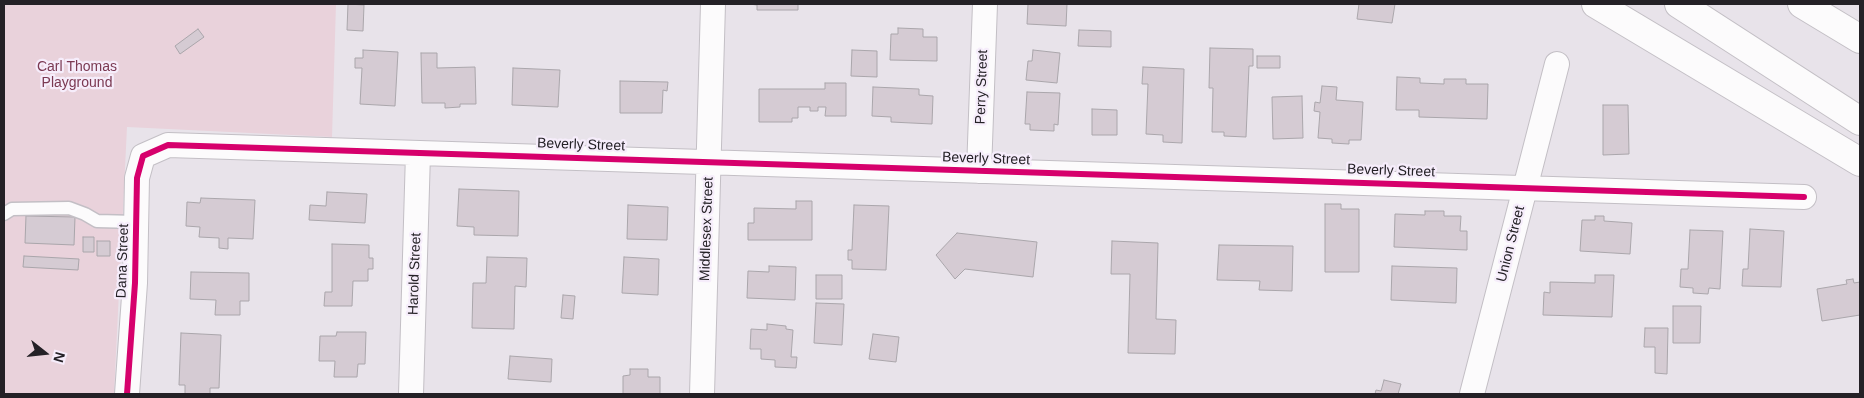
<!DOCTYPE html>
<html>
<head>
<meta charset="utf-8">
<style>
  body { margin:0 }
  #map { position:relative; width:1864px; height:398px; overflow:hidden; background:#e8e3ea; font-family:Helvetica,sans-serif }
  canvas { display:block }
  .frame { position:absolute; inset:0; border:5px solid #242126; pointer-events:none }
  .north { position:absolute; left:20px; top:328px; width:50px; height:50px; -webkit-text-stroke:4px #f6edfb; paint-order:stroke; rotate:106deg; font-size:14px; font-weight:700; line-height:20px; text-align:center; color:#242126 }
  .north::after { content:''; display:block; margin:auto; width:18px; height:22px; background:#242126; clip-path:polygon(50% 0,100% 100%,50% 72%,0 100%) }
</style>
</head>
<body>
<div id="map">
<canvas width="1864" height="398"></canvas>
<div class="frame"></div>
<div class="north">N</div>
</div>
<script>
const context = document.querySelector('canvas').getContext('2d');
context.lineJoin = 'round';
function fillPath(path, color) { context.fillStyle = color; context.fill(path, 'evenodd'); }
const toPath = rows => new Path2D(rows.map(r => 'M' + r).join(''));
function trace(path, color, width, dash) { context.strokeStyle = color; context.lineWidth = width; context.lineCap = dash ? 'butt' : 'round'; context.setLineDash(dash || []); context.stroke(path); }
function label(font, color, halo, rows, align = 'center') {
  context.font = font + ' Helvetica,sans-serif'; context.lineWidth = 4.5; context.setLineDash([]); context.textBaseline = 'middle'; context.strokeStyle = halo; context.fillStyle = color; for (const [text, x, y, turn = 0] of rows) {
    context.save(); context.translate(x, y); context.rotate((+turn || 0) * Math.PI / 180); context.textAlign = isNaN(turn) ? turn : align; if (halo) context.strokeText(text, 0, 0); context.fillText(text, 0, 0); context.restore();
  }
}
const green = toPath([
  [4,4,336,4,332,137,127,127,114,394,4,394]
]);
const building = toPath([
  [348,4,364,5,363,31,347,30,348,4],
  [749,4,798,4,798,10,757,10,757,5,749,4],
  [1028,4,1067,4,1066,26,1027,24,1028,4],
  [1359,4,1395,4,1392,23,1357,19,1359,4],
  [898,28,923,29,923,37,937,37,937,61,890,60,891,34,898,34,898,28],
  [198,29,204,37,180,54,175,46,198,29],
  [1079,30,1111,31,1111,47,1078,46,1079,30],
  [1210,48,1253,49,1253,66,1249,66,1246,137,1224,136,1224,132,1212,132,1213,88,1209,88,1210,48],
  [363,50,398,52,395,106,360,104,362,68,355,68,355,58,363,58,363,50],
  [852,50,877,51,877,77,851,76,852,50],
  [1033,50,1060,53,1057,83,1026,80,1028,61,1032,61,1033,50],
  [421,53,437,53,437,68,475,67,476,104,460,104,460,107,445,108,445,103,422,103,421,53],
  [1257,56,1280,56,1280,68,1257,68,1257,56],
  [1143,67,1184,69,1182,143,1163,142,1163,135,1146,134,1148,84,1142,84,1143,67],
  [513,68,560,70,558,107,512,105,513,68],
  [1397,77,1420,78,1420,83,1444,84,1444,79,1466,79,1466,84,1488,84,1487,119,1419,117,1419,110,1396,110,1397,77],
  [620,81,668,82,667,91,663,90,662,113,620,113,620,81],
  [825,83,846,83,846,116,825,116,826,107,818,107,818,111,810,111,810,107,798,107,798,118,792,118,792,122,759,122,759,89,825,89,825,83],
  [1322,86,1337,87,1336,100,1363,102,1361,140,1349,140,1349,144,1332,143,1332,139,1318,138,1320,112,1314,111,1315,102,1320,103,1322,86],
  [873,87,919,89,919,95,933,96,932,124,891,122,891,117,872,116,873,87],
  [1027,92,1060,93,1058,125,1054,124,1054,131,1030,130,1030,124,1025,124,1027,92],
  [1302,96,1303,138,1273,139,1272,97,1302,96],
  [1603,105,1628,105,1629,154,1603,155,1603,105],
  [1092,109,1117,110,1117,135,1092,135,1092,109],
  [459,189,519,191,518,236,474,235,474,227,457,226,459,189],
  [327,192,367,194,365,223,309,220,310,205,326,206,327,192],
  [201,198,255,200,253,239,228,238,228,249,219,248,219,238,199,237,200,227,186,226,187,202,200,203,201,198],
  [796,201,812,201,812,240,748,240,748,223,754,223,754,208,796,209,796,201],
  [1325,204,1341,204,1341,209,1359,209,1359,272,1325,272,1325,204],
  [628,205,668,207,667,240,627,239,628,205],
  [854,205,889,206,886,270,852,269,852,260,848,260,848,250,852,250,854,205],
  [1425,211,1444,211,1444,216,1461,216,1460,231,1467,231,1467,250,1394,247,1395,214,1425,215,1425,211],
  [26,216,75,217,74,245,25,243,26,216],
  [1595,216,1604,216,1604,221,1632,223,1630,254,1580,251,1582,220,1595,220,1595,216],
  [1750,229,1784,231,1781,287,1742,286,1743,269,1748,269,1750,229],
  [1690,230,1723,231,1720,289,1709,288,1708,294,1693,293,1693,288,1680,287,1681,269,1688,269,1690,230],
  [957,233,1037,242,1033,277,965,269,955,279,936,255,957,233],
  [83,237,94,237,94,252,83,252,83,237],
  [97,241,110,241,110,256,97,256,97,241],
  [1112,241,1158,243,1156,319,1176,320,1175,354,1128,353,1130,274,1111,274,1112,241],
  [332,244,369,245,369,258,373,258,373,269,368,269,368,281,353,281,352,306,324,306,325,292,332,292,332,244],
  [1219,245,1293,246,1292,291,1259,290,1260,281,1217,280,1219,245],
  [24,256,79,259,78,270,23,267,24,256],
  [487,257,527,258,526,287,515,286,514,329,472,328,473,283,486,283,487,257],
  [624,257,659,259,658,295,622,293,624,257],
  [769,266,796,267,795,300,747,298,748,271,769,272,769,266],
  [1392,266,1457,268,1456,303,1391,300,1392,266],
  [191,272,249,273,249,301,240,301,240,315,215,315,216,300,190,299,191,272],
  [816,275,842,275,842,299,816,299,816,275],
  [1595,275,1614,275,1612,317,1543,315,1544,292,1550,293,1550,282,1595,283,1595,275],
  [1853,279,1854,283,1860,282,1860,315,1822,321,1817,289,1847,284,1846,280,1853,279],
  [563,295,575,296,573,319,561,318,563,295],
  [816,303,844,304,842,345,814,343,816,303],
  [1673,306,1701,306,1700,343,1673,343,1673,306],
  [767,324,786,326,786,329,793,330,791,357,797,357,796,368,775,367,775,360,761,359,761,349,750,349,751,329,767,330,767,324],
  [1645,328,1668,328,1667,374,1655,373,1655,347,1644,347,1645,328],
  [337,332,366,332,365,364,358,364,357,377,334,377,335,361,319,361,320,336,336,336,337,332],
  [181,333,221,335,219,388,210,388,210,394,185,394,185,385,179,385,181,333],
  [873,334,899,337,896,362,869,359,873,334],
  [510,356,552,359,551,382,508,379,510,356],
  [630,369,648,369,648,377,660,377,660,394,623,394,623,376,630,375,630,369],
  [1384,380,1401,384,1398,394,1375,394,1376,390,1381,391,1384,380]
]);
const lane = toPath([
  [4,214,12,209,69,208,85,214,97,221,136,222]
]);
const street = toPath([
  [979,171,985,4],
  [127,394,135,283,137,178,143,156,168,145,1804,197],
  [411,394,418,153],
  [702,394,713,4],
  [1472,394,1557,64]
]);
const highway = toPath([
  [1596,4,1860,162],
  [1679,4,1860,121],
  [1802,4,1860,39]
]);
const cycleway = toPath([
  [127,394,135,283,137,178,143,156,168,145,1804,197]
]);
const parkNames = [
  ["Carl Thomas",77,67],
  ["Playground",77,83]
];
const streetNames = [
  ["Perry Street",982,87,-88],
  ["Beverly Street",581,145,2],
  ["Beverly Street",986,159,2],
  ["Beverly Street",1391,171,2],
  ["Middlesex Street",707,229,-88],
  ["Union Street",1511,244,-76],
  ["Dana Street",123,261,-88],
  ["Harold Street",415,274,-88]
];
fillPath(green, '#e9d2db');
fillPath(building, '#d5cbd3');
trace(building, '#aaa6ab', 1);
trace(lane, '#c3bfc5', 15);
trace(street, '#c3bfc5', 26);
trace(highway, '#c3bfc5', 30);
trace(lane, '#fcfbfc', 12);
trace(street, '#fcfbfc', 24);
trace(highway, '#fcfbfc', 28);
trace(cycleway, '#d6006c', 6);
label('14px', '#7b3952', '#f6edfb', parkNames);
label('14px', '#242126', '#f6edfb', streetNames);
</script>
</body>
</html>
